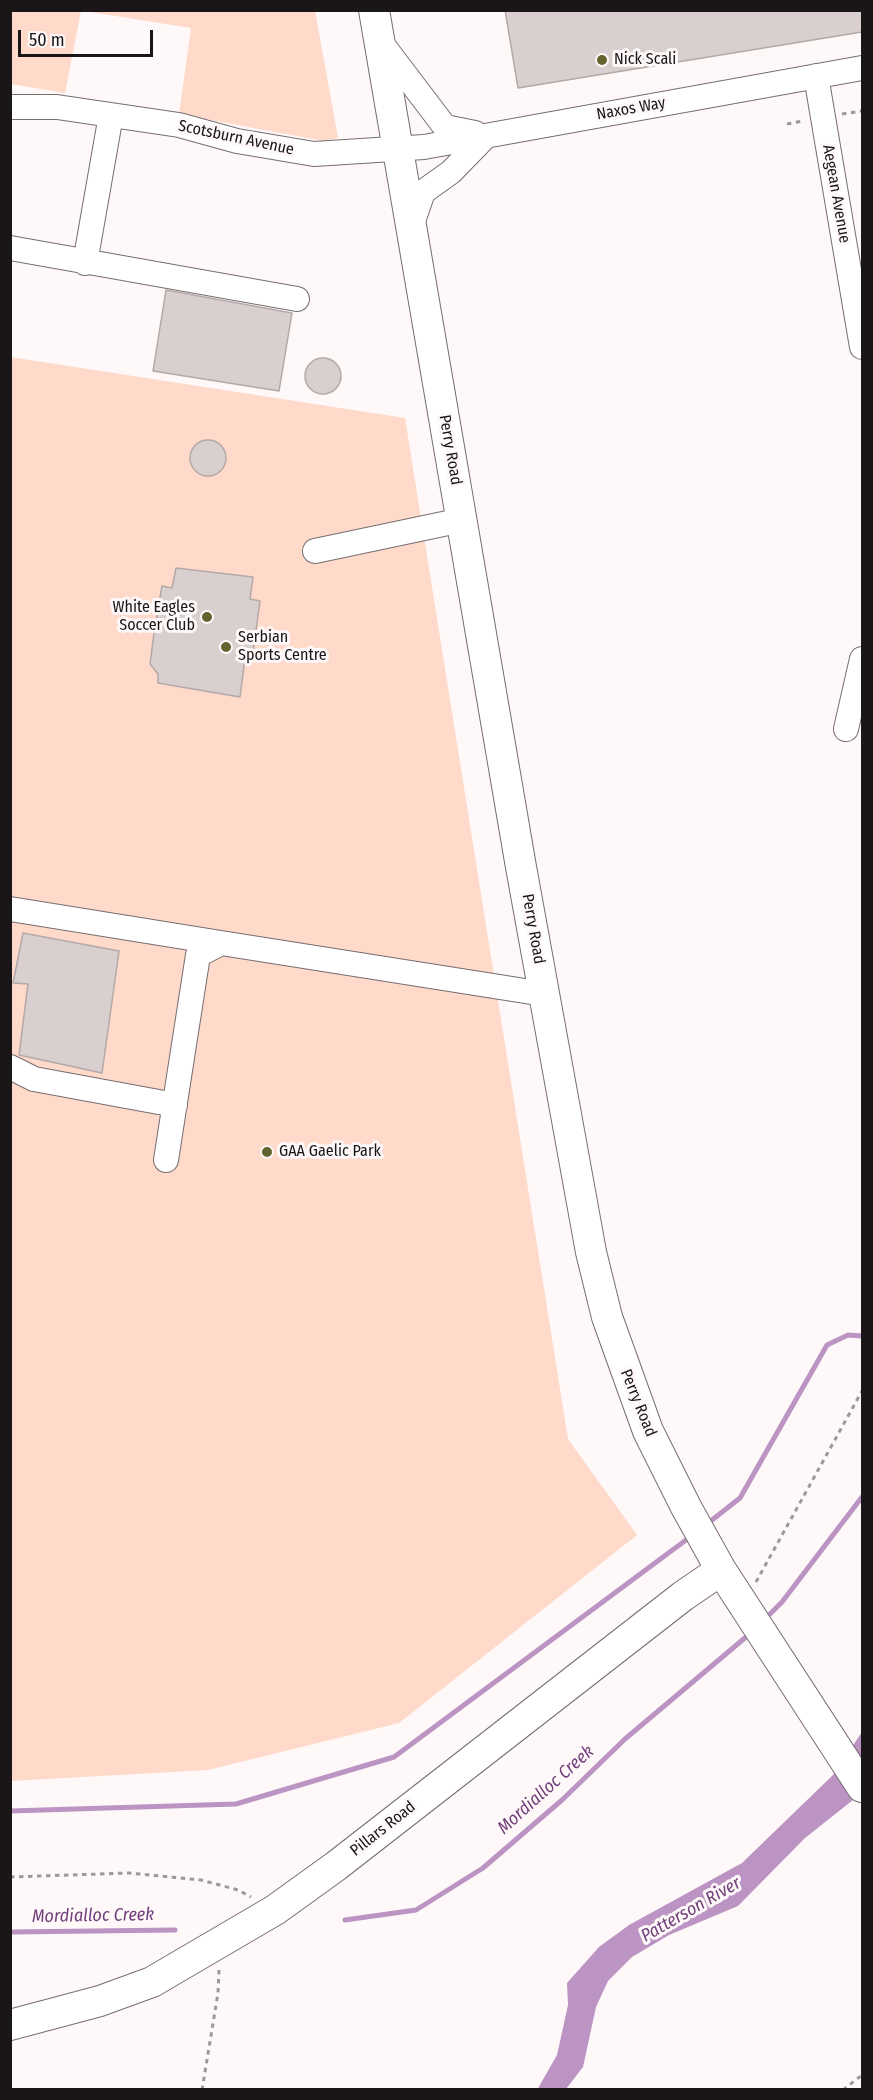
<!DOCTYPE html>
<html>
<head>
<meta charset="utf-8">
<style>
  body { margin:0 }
  #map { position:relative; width:873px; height:2100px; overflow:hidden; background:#fef8f9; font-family:"Fira Sans Condensed",sans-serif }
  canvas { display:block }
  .frame { position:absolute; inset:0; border:12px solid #1a1617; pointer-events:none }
  .scale { position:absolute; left:18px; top:30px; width:135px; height:27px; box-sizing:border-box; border:3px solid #1a1617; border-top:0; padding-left:8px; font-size:18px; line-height:21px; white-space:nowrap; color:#1a1617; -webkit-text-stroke:4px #fef8f9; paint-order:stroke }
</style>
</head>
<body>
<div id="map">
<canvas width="873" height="2100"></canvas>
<div class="frame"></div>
<div class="scale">50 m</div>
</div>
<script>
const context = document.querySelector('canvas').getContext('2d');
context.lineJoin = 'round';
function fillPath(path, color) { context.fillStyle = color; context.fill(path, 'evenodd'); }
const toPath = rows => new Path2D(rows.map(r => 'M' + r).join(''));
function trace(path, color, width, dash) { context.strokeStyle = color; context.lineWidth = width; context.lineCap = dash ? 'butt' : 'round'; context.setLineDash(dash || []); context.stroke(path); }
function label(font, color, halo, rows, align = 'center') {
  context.font = font + ' "Fira Sans Condensed",sans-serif'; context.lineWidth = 6; context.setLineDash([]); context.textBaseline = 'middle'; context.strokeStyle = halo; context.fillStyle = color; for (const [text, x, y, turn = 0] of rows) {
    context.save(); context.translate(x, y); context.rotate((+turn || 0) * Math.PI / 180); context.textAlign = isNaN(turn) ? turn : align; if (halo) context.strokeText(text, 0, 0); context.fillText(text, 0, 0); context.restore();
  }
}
const green = toPath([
  [10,11,81,11,65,93,11,84],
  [84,11,315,11,338,138,323,141,179,114,191,28],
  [10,357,405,418,568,1439,637,1535,399,1723,208,1770,11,1781]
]);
const water = toPath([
  [862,1732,862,1783,853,1800,805,1838,738,1906,669,1935,632,1957,608,1981,596,2007,583,2067,566,2089,537,2090,557,2055,568,2005,567,1983,599,1947,629,1925,742,1863,833,1775]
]);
const stream = toPath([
  [712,1520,740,1498,827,1345,848,1335,862,1336],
  [770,1614,782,1602,862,1497],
  [10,1811,236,1804,394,1757,686,1540],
  [345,1920,416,1910,483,1868,562,1800,625,1739,746,1637],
  [10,1932,175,1930]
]);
const building = toPath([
  [505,10,862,10,862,32,518,88,505,10],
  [166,290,292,313,279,391,153,371,166,290],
  '305 376a18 18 0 1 1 36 0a18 18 0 1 1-36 0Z',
  '190 458a18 18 0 1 1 36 0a18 18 0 1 1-36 0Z',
  [176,568,253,577,250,599,260,601,253,652,246,651,240,697,158,683,158,674,150,664,154,633,162,586,172,588,176,568],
  [23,933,119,951,102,1073,19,1055,28,984,13,983,23,933]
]);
const path = toPath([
  [842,114,862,111],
  [787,124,803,121],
  [756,1582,862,1391],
  [10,1877,129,1873,201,1880,238,1890,251,1897],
  [202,2090,218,1993,219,1970],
  [843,2090,862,2075]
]);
const minor = toPath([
  [379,40,445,127,475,133],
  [816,76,862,347],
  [10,107,57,107,179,125,237,141,314,154,424,147,862,68],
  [411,227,423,192,451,172,486,136],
  [10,248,297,299],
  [85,263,111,115],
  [315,551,462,520],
  [846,729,862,659],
  [10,909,221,943],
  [10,1067,34,1079,175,1105],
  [166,1160,198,955,221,943,544,994]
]);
const major = toPath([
  [374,10,521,867,591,1252,607,1317,648,1431,686,1507,721,1570,862,1787],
  [10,2025,100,2001,152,1982,275,1910,336,1866,683,1596,721,1570]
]);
const markers = [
  [602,60,6,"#646330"],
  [207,617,6,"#646330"],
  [226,647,6,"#646330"],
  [267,1152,6,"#646330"]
];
const poiNames = [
  ["Nick Scali",614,60],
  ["White Eagles",195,608,"right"],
  ["Soccer Club",195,626,"right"],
  ["Serbian",238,638],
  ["Sports Centre",238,656],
  ["GAA Gaelic Park",279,1152]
];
const streetNames = [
  ["Naxos Way",631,109,-10],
  ["Scotsburn Avenue",236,138,12],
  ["Aegean Avenue",836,194,80],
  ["Perry Road",450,450,80],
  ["Perry Road",533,929,80],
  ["Perry Road",638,1403,68],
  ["Pillars Road",383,1829,-38]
];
const waterNames = [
  ["Mordialloc Creek",546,1790,-42],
  ["Patterson River",691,1910,-30],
  ["Mordialloc Creek",93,1916,-1]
];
fillPath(green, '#ffd9c9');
fillPath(water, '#bb94c3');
trace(stream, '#bb94c3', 5);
fillPath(building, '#d8cfce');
trace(building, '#b2a9a8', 1.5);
trace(minor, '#766e70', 26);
trace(major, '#766e70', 32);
trace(path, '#9d9899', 3, [4.5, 4.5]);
trace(minor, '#fff', 24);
trace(major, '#fff', 30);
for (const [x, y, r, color] of markers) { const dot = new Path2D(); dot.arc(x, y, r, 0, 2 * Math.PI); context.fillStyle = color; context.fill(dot); trace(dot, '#fef8f9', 2); }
label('16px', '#1a1617', '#fef8f9', poiNames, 'left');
label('16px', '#1a1617', '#fef8f9', streetNames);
label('italic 18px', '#72407c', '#fef8f9', waterNames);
</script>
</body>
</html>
